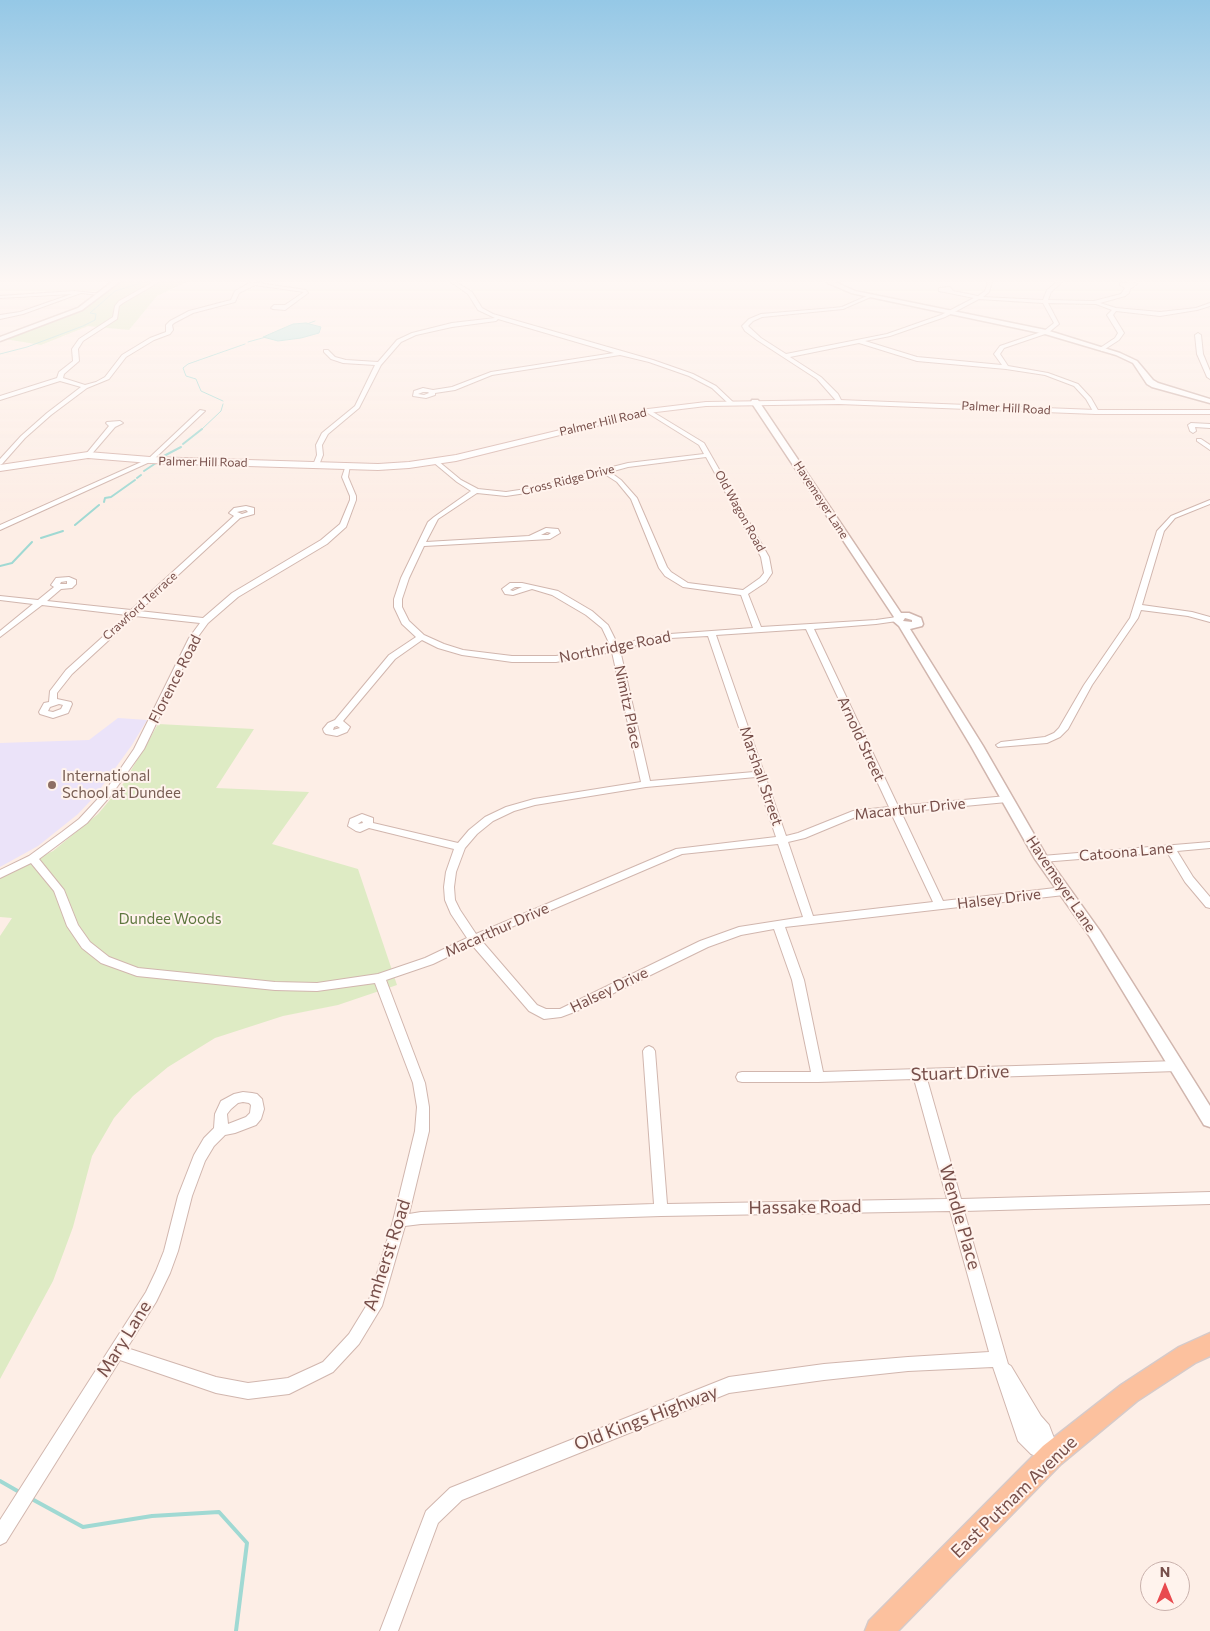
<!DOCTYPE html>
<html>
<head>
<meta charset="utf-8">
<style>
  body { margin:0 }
  #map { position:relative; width:1210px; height:1631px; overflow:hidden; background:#fdeee6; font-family:Commissioner,sans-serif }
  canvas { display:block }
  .north { position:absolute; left:1140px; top:1561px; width:50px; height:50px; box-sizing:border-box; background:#fff3ed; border:1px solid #c9b1ac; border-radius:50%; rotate:0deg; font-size:14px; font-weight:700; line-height:20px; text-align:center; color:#774f4a }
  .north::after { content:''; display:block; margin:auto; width:18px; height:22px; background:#e84a4f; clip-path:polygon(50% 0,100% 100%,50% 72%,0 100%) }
</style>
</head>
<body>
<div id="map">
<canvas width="1210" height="1631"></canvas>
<div class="north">N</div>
</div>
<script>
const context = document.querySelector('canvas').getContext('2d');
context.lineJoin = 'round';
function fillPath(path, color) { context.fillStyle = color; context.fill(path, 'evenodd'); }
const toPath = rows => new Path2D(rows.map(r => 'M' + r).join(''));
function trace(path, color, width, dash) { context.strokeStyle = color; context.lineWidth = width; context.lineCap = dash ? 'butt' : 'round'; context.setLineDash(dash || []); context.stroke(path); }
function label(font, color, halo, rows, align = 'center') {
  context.font = font + ' Commissioner,sans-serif'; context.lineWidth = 4; context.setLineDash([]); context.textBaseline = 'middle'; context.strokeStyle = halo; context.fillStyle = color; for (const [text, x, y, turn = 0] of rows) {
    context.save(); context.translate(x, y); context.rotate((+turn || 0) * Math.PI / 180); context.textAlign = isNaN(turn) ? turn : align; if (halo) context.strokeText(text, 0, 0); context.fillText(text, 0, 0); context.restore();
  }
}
const education = toPath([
  [118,718,147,720,132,745,95,796,78,814,38,846,0,867,0,743,89,740]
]);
const green = toPath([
  [120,282,186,282,157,296,129,330,88,326,41,345,5,339,70,316,89,306],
  [158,724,254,729,216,788,309,792,272,844,358,869,397,985,338,1005,283,1016,215,1038,168,1067,133,1096,114,1118,92,1156,73,1227,53,1281,0,1379,0,936,12,918,0,917,0,876,53,851,98,814,123,784]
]);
const water = toPath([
  [306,323,321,327,319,333,301,338,278,341,263,337,293,324,306,323]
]);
const streamFar2 = toPath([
  [307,324,315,321],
  [248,342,266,337],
  [0,354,27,347,83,326,95,320,96,314,90,313,115,291,145,282],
  [223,401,201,391,196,379,186,376,183,368,188,364,245,344],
  [201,430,221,411,223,404]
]);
const streamFar1 = toPath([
  [183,444,202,429],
  [160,458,181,447],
  [144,471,156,463],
  [137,478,141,475],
  [104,502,105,498,111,497,135,480],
  [75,525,99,505],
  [41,538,63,531],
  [0,566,12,563,32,542]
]);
const stream = toPath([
  [0,1481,21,1493],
  [30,1498,83,1527,152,1516,219,1512,247,1543,236,1631]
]);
const minor = toPath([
  [153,282,159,282,123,303,119,306,117,319,83,341,78,349,79,361,64,374,63,378,85,385,96,382,105,377,122,355,150,338,166,332,166,325,170,321,189,311,231,300,235,291,251,282,306,290,308,293,285,310,273,309,271,308,274,305,285,305,304,292,255,285,239,293,235,302,193,313,174,323,172,325,173,330,170,334,154,340,126,357,109,379,87,388,51,415,25,438,2,464,0,465,0,459,21,436,47,413,81,387,60,381,0,400,0,396,57,378,59,372,73,361,72,349,79,339,113,317,115,306,119,301,153,282],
  [451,282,456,282,472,292,482,308,493,314,653,360,693,374,716,386,734,403,729,404,712,388,689,376,649,362,620,355,492,375,455,390,435,393,435,395,426,398,413,396,414,391,423,388,433,390,452,387,491,372,614,353,498,319,496,321,452,327,416,335,401,342,381,365,359,408,328,434,322,445,323,455,319,465,314,466,313,465,317,455,316,445,322,433,355,406,375,365,343,363,331,359,324,352,324,350,328,350,335,357,346,360,378,362,397,340,412,333,452,323,495,318,478,310,468,294,451,282],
  [423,392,428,392,429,393,424,395,418,394,423,392],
  [988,282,992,282,989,292,983,297,1043,300,1047,290,1057,282,1062,282,1051,292,1048,300,1094,301,1121,294,1125,288,1120,285,1120,283,1133,282,1137,284,1130,289,1129,293,1125,296,1100,303,1116,308,1160,312,1196,308,1210,303,1210,306,1197,310,1160,316,1116,311,1113,315,1124,333,1119,340,1102,351,1099,349,1100,348,1115,338,1118,333,1107,315,1112,310,1096,304,1048,303,1059,324,1048,333,1004,348,1000,354,1008,366,1048,373,1078,384,1091,398,1099,412,1096,414,1094,413,1086,399,1074,386,1045,375,1006,369,917,361,859,343,790,357,821,377,838,394,842,402,839,404,817,379,757,340,745,331,742,326,749,319,761,314,833,308,842,307,869,295,873,296,843,309,762,317,753,321,748,326,761,338,786,354,887,334,941,315,974,298,939,291,939,288,950,287,953,291,978,296,985,291,988,282],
  [979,299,1043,303,1054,323,1044,331,1000,346,994,354,1002,365,917,357,865,341,890,336,945,317,979,299],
  [74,291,102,294,100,295,81,293,23,314,0,319,0,315,20,312,72,294,0,298,0,296,74,291],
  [1198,333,1201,335,1203,354,1210,371,1210,379,1207,377,1197,354,1195,335,1198,333],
  [648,409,704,443,769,557,772,573,766,582,748,594,761,627,876,620,897,617,901,619,897,621,876,624,814,629,898,806,1007,796,1012,799,1007,802,901,812,943,901,1064,887,1069,891,1064,895,785,927,804,980,823,1072,1177,1061,1181,1063,1183,1066,1181,1069,1177,1071,927,1079,961,1199,1210,1192,1210,1204,964,1211,1008,1364,1011,1366,1041,1416,1049,1425,1060,1454,1058,1461,1052,1463,1031,1454,1018,1441,993,1367,908,1371,824,1380,729,1393,462,1500,438,1523,398,1631,380,1631,426,1511,450,1488,729,1377,824,1364,908,1357,989,1352,950,1211,661,1216,421,1224,405,1226,382,1306,359,1344,333,1372,289,1394,248,1399,216,1393,120,1360,6,1542,0,1545,0,1520,146,1292,156,1271,164,1251,178,1196,194,1155,204,1138,214,1128,215,1114,221,1101,234,1094,243,1092,252,1093,257,1094,262,1099,264,1109,261,1119,256,1125,235,1133,225,1135,214,1146,205,1161,192,1196,178,1251,170,1273,156,1302,127,1348,216,1377,248,1383,288,1378,323,1362,349,1334,368,1303,393,1221,415,1131,417,1107,413,1083,375,983,317,991,275,990,137,976,101,963,82,948,67,926,54,891,31,863,0,878,0,870,29,856,62,832,79,819,106,790,134,749,189,638,200,623,135,616,72,674,57,693,57,699,71,702,72,704,69,711,68,713,53,718,40,714,39,712,44,703,49,702,50,691,66,670,127,615,42,605,0,637,0,631,33,604,0,600,0,596,38,600,54,587,51,585,56,578,69,577,76,580,76,584,72,588,61,589,47,601,131,610,234,516,229,513,234,508,246,506,254,508,254,514,240,518,139,611,203,618,232,593,321,540,340,524,350,500,350,496,342,477,346,465,350,465,348,477,356,496,356,500,346,527,327,544,238,597,208,623,197,638,144,749,112,794,87,823,39,859,64,890,78,925,90,942,109,957,138,968,275,982,317,983,378,974,425,958,467,938,451,914,445,900,444,887,446,872,454,849,369,828,360,832,356,831,348,826,350,819,362,814,373,818,373,823,458,843,469,830,485,817,506,807,534,799,641,782,612,652,556,662,512,662,462,655,438,648,422,640,395,659,343,721,350,727,347,732,337,736,326,734,324,732,323,729,328,723,335,720,389,655,416,637,402,624,394,607,394,599,401,578,428,522,434,517,471,491,457,482,433,462,438,461,461,480,478,489,506,492,526,489,628,463,704,454,699,445,646,412,646,410,648,409],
  [706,457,761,557,764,573,760,578,743,590,688,583,671,572,667,567,637,498,621,480,610,472,628,467,706,457],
  [603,473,617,482,631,499,659,568,665,576,683,587,741,595,753,628,670,634,646,638,618,645,608,625,592,611,558,591,522,583,510,583,502,589,505,594,513,595,532,589,552,595,586,615,602,628,611,647,556,656,512,656,463,650,444,644,424,635,409,621,402,607,402,599,409,578,424,546,550,539,560,533,558,529,546,528,529,536,426,542,438,519,477,493,506,496,526,493,603,473],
  [246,510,248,512,242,514,237,512,246,510],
  [547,532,551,533,548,535,541,535,547,532],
  [67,581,67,584,60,584,61,582,67,581],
  [515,587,522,587,513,591,510,590,515,587],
  [806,629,889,807,853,811,798,833,786,836,716,635,806,629],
  [708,636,754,772,650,781,620,650,647,642,670,638,708,636],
  [59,704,63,705,61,709,53,712,48,711,50,707,59,704],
  [337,726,340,728,333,730,334,727,337,726],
  [756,777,776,837,676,849,476,934,460,910,455,900,454,887,456,872,465,848,477,834,493,821,514,811,535,805,646,787,756,777],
  [891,813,933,902,813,916,788,842,805,838,858,816,891,813],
  [362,821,363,823,358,824,359,823,362,821],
  [778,844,803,917,739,927,700,941,560,1009,546,1009,537,1005,481,940,682,854,778,844],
  [774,929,792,980,811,1072,742,1072,738,1073,736,1077,738,1081,742,1082,818,1082,914,1079,947,1199,667,1204,655,1051,653,1048,649,1046,645,1048,643,1051,654,1204,421,1212,409,1214,429,1131,429,1107,425,1083,386,980,433,964,472,945,529,1011,544,1019,561,1017,577,1011,708,947,741,935,774,929],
  [243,1102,249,1103,251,1105,250,1113,246,1117,228,1124,227,1114,231,1109,238,1103,243,1102],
  [200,410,205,411,152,461,0,530,0,525,148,459,200,410],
  [107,422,120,421,123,423,115,427,90,456,86,456,86,454,109,426,106,423,107,422],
  [1191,423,1210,424,1210,428,1195,427,1196,431,1193,433,1190,431,1188,425,1191,423],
  [1197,439,1201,439,1210,445,1210,450,1197,441,1197,439],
  [1210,500,1210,504,1175,518,1164,531,1142,605,1192,612,1210,617,1210,622,1188,616,1141,610,1138,618,1092,685,1068,729,1060,737,1047,743,998,747,996,745,1001,742,1045,737,1054,733,1059,728,1084,685,1130,618,1157,531,1171,516,1210,500],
  [1210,842,1210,848,1177,851,1193,877,1210,897,1210,908,1206,907,1185,882,1167,852,1042,862,1037,859,1042,856,1210,842]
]);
const tertiary = toPath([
  [112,282,119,282,82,310,0,341,0,337,78,308,112,282],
  [826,282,835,282,855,291,1046,330,1120,353,1137,361,1153,380,1158,383,1210,399,1210,403,1152,387,1147,384,1133,363,1116,355,1045,334,851,293,826,282],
  [752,400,758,400,901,613,909,613,921,618,923,624,922,626,910,629,983,746,1047,857,1100,931,1210,1106,1210,1127,1204,1125,1090,937,1035,859,971,746,899,626,892,620,894,617,751,402,752,400],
  [905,618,912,620,912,622,903,621,905,618]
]);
const secondary = toPath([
  [839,400,1096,410,1210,410,1210,414,1096,414,839,404,706,406,648,413,456,461,409,468,378,470,150,463,88,458,0,471,0,465,88,452,150,457,378,464,409,462,456,455,648,409,706,402,839,400]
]);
const primary = toPath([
  [1210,1333,1210,1356,1195,1363,1137,1401,1061,1464,898,1631,865,1631,869,1621,1043,1446,1121,1385,1179,1347,1210,1333]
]);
const markers = [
  [52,785,5,"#8d6e63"]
];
const farStreetnames = [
  ["Palmer Hill Road",1006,408,3],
  ["Palmer Hill Road",603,422,-13],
  ["Palmer Hill Road",203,462,1],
  ["Cross Ridge Drive",568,480,-14],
  ["Havemeyer Lane",821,500,57],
  ["Old Wagon Road",740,511,61],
  ["Crawford Terrace",140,606,-42]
];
const streetNames = [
  ["Northridge Road",615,647,-11],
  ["Florence Road",175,679,-63],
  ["Nimitz Place",628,707,78],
  ["Arnold Street",861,739,65],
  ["Marshall Street",761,776,71],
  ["Macarthur Drive",910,809,-6],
  ["Catoona Lane",1126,852,-5],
  ["Havemeyer Lane",1061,884,56],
  ["Halsey Drive",999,899,-7],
  ["Macarthur Drive",497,930,-24],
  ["Halsey Drive",609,990,-26]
];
const educationNames = [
  ["International",62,776],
  ["School at Dundee",62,793]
];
const parkNames = [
  ["Dundee Woods",170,919]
];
const nearStreetnames = [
  ["Stuart Drive",960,1073,-2],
  ["Hassake Road",805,1207,-1],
  ["Wendle Place",960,1217,74],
  ["Amherst Road",387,1255,-72],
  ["Mary Lane",124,1339,-58],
  ["Old Kings Highway",646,1418,-21],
  ["East Putnam Avenue",1014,1497,-44]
];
fillPath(education, '#ebe3f9');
fillPath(green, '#deebc4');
fillPath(water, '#bae7e2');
trace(water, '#a0d9d3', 1);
trace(streamFar2, '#a0d9d3', 1);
trace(streamFar1, '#a0d9d3', 2);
trace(stream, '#a0d9d3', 4);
trace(minor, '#d1b6ae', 2);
trace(tertiary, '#d1b6ae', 3);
trace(secondary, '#d7b6ae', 2);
trace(primary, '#d6cac9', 3);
fillPath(minor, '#fff');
fillPath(tertiary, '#fff');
fillPath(secondary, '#fff');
fillPath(primary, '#fcc19e');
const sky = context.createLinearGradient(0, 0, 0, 511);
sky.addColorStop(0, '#95c8e6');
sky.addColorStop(0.55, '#fef7f4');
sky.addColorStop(1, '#fef7f400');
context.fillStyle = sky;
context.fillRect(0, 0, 1210, 511);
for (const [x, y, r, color] of markers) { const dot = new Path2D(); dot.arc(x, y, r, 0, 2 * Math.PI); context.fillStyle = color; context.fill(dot); trace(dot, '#fff3ed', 2); }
label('12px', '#774f4a', '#fff3ed', farStreetnames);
label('15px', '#774f4a', '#fff3ed', streetNames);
label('15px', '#785e54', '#fff3ed', educationNames, 'left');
label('15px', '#5e773f', '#fff3ed', parkNames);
label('18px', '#774f4a', '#fff3ed', nearStreetnames);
</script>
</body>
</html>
